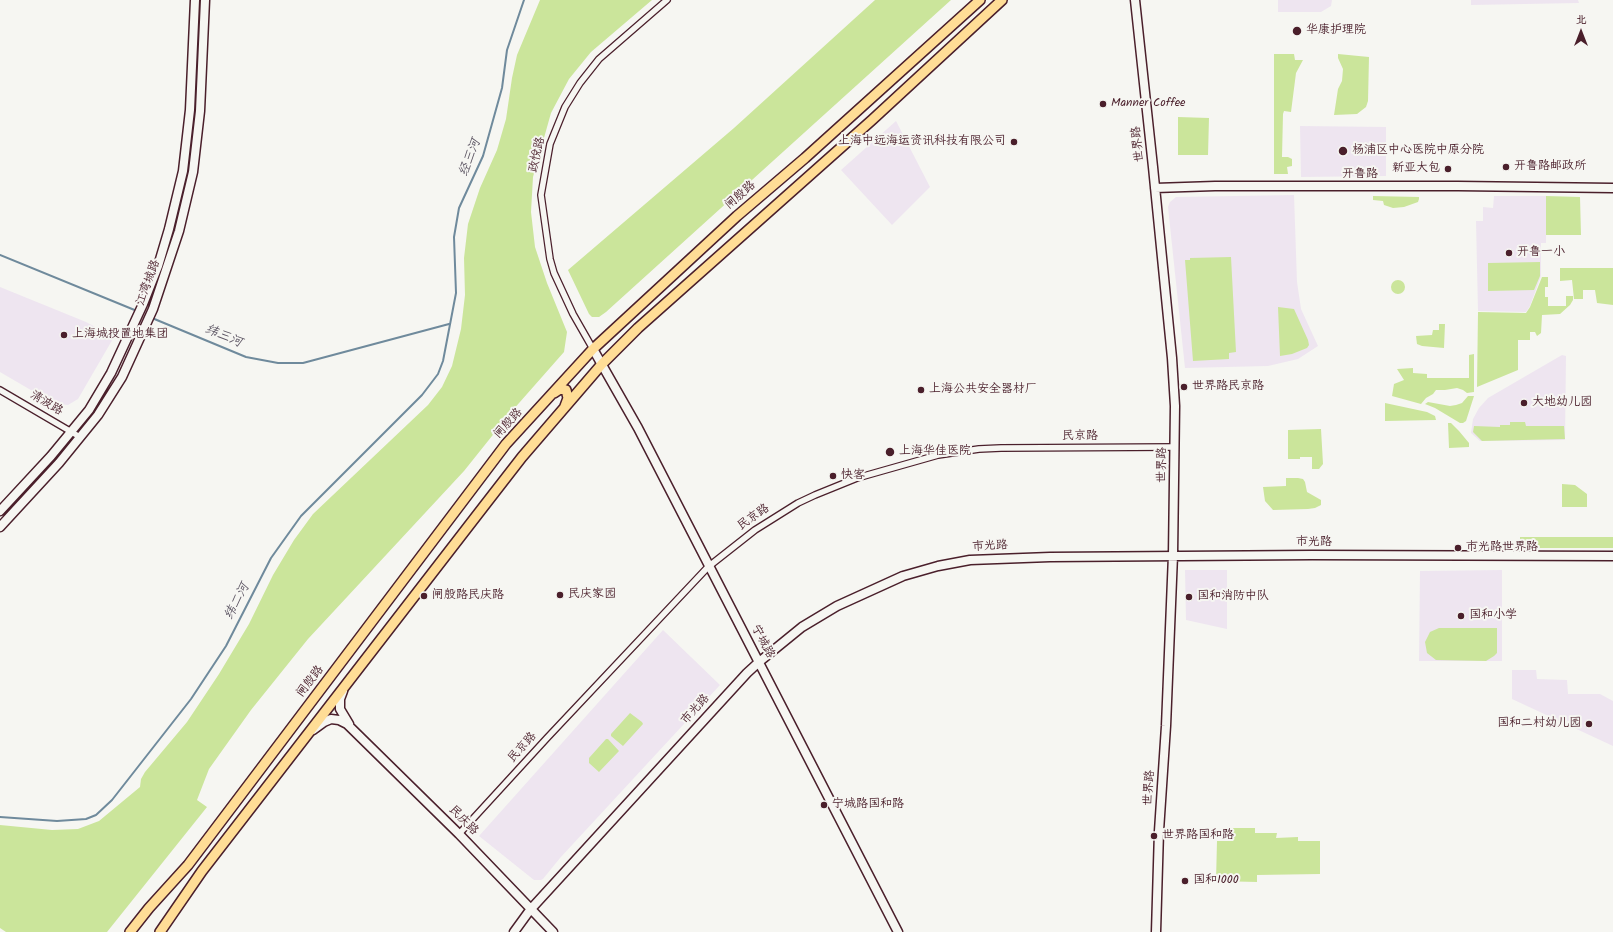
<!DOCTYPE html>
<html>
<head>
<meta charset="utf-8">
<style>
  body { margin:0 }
  #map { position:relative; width:1613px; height:932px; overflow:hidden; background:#f6f6f2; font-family:Kalam,"LXGW WenKai TC",sans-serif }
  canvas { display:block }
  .north { position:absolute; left:1561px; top:12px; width:40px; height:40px; -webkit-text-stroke:3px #f6f6f2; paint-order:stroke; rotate:0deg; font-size:11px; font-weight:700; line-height:16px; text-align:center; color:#4a1f2b }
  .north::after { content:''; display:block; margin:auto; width:14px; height:18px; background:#4a1f2b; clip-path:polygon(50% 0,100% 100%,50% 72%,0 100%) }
</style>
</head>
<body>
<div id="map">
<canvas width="1613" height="932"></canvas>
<div class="north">北</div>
</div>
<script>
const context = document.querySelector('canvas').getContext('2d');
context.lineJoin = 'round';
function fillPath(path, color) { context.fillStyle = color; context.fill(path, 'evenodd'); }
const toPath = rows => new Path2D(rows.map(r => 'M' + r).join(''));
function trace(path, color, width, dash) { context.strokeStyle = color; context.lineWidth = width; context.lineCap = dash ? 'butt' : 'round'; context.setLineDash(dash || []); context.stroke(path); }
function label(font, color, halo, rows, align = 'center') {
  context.font = font + ' Kalam,"LXGW WenKai TC",sans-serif'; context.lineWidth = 4; context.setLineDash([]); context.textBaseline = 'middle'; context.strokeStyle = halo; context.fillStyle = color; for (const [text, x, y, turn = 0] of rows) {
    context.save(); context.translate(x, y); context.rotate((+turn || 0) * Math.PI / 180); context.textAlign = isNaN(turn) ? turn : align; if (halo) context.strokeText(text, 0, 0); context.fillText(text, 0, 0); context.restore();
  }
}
const built = toPath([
  [1278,0,1332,0,1331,6,1321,12,1278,12],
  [1471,0,1578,0,1579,3,1471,5],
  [896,121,930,187,892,225,841,170],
  [1300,126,1386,127,1386,176,1301,177],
  [1294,195,1297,282,1301,309,1318,346,1298,359,1268,366,1185,368,1168,207,1170,202,1176,197],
  [1494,196,1546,196,1546,243,1541,243,1541,276,1530,306,1526,312,1478,311,1476,221,1483,221,1483,207,1493,208],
  [0,287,86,322,114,337,78,399,68,405,53,403,0,372],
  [1562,355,1566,356,1565,440,1480,441,1471,433,1473,419,1479,408,1488,398],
  [1185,570,1227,570,1227,629,1186,620],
  [1502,570,1502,661,1419,661,1420,571],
  [663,630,720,685,560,858,543,879,541,880,534,880,479,836],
  [1512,670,1536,670,1537,679,1567,680,1568,694,1600,694,1613,701,1613,746,1512,699]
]);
const green = toPath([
  [540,0,652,0,591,52,569,79,551,113,533,177,531,212,535,247,547,283,567,332,564,352,512,411,464,471,308,639,251,710,209,769,197,800,207,807,107,932,6,932,0,928,0,825,52,830,78,829,99,821,140,787,141,779,145,772,187,722,219,674,249,624,273,575,294,540,313,514,428,405,442,387,452,366,461,329,465,295,464,258,468,224,480,188,497,150,506,119,512,78,517,55],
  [875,0,951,0,606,312,599,317,592,317,589,314,568,270,734,128],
  [1274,54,1294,54,1295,60,1303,60,1296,73,1291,112,1284,111,1283,114,1282,157,1288,157,1292,159,1292,166,1287,167,1288,174,1274,174],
  [1338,54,1369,57,1368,101,1366,107,1357,114,1334,115,1338,89,1342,81,1343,69,1338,58],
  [1178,117,1209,118,1208,155,1178,155],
  [1373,196,1419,197,1419,199,1418,202,1404,207,1393,208,1384,205,1383,201,1373,200],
  [1546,196,1580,197,1581,235,1546,235],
  [1231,257,1236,352,1229,353,1229,359,1193,361,1185,260,1190,260,1190,258],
  [1540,262,1540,276,1534,290,1488,291,1488,263],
  [1560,268,1613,268,1613,305,1597,303,1595,290,1583,290,1583,299,1574,299,1572,280,1560,281],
  [1542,277,1548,277,1548,287,1545,287,1545,297,1548,297,1548,306,1566,306,1566,296,1573,296,1573,300,1570,305,1560,314,1542,315,1541,333,1537,336,1535,332,1530,332,1530,340,1518,340,1518,370,1477,387,1478,312,1526,313,1530,307],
  '1391 287a7 7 0 1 1 14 0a7 7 0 1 1-14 0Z',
  [1278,307,1294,309,1308,340,1309,345,1307,348,1292,354,1280,356],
  [1439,324,1445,324,1444,348,1422,346,1417,344,1416,336,1432,335,1433,330,1439,330],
  [1474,354,1474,392,1467,393,1463,390,1457,388,1445,390,1436,390,1433,394,1426,398,1421,404,1392,396,1394,384,1404,380,1397,369,1413,368,1413,373,1427,374,1427,378,1469,378,1469,355],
  [1468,396,1474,396,1466,421,1463,423,1460,423,1435,408,1425,404,1428,402,1450,406,1456,405,1462,403],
  [1385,403,1427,412,1435,416,1436,420,1385,421],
  [1510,422,1525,422,1526,426,1564,426,1565,439,1482,441,1473,432,1474,426,1500,427,1500,425,1510,425],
  [1448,423,1451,423,1459,431,1469,443,1469,447,1449,448],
  [1321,429,1323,464,1319,469,1312,469,1312,457,1300,457,1300,459,1288,459,1288,430],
  [1286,478,1298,478,1303,479,1305,482,1307,492,1321,500,1321,505,1315,508,1308,509,1273,510,1265,501,1263,487,1286,486],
  [1562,484,1575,485,1587,494,1587,507,1562,507],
  [1520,537,1613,537,1613,548,1520,548],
  [1439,628,1497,628,1497,653,1494,656,1486,661,1436,660,1427,653,1425,642,1430,632],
  [630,713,642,722,643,724,623,746,611,736,611,734],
  [606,739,608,739,619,751,599,772,589,763,589,758],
  [1233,828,1255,828,1255,833,1277,833,1276,838,1298,837,1298,841,1320,841,1320,874,1257,875,1257,882,1216,881,1217,841,1233,841]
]);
const stream = toPath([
  [0,255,137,311],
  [152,318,246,357,278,363,303,363,449,324],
  [0,817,57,821,86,819,96,815,112,800,191,699,226,646,271,558,301,516,422,395,438,374,443,361,456,293,454,237,459,208,483,156,502,88,507,50,524,0]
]);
const street = toPath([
  [593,349,573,314,554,273,550,259,541,195,550,144,565,107,580,83,599,59,667,0],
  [0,390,80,437],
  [459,834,547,738,708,567,755,530,798,503,815,495,857,478,938,455,979,449,1001,448,1175,447]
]);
const secondary = toPath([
  [1135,0,1153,167,1172,358,1175,406,1173,555,1166,726,1159,831,1156,932],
  [1155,188,1215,186,1458,186,1613,188],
  [593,349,638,428,898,932],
  [0,511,51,456,89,410,111,373,143,304,158,266,169,229,183,171,190,110,195,0],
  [0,527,59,463,98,415,122,377,153,309,179,231,193,172,200,111,205,0],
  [343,691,340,699,340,709,349,724],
  [313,730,324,722,331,719,339,720,347,724,459,834,553,932],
  [514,932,530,910,747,673,759,662,802,627,837,606,903,576,938,566,970,560,1050,557,1312,555,1613,556]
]);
const primary = toPath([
  [554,393,560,389,566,390,568,398,565,406],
  [130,932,149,908,188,865,506,444,593,349,737,216,805,158,980,0],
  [160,932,202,871,484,506,522,457,602,364,638,328,872,120,1002,0]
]);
const markers = [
  [1297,31,5,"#4a1f2b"],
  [1103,104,4,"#4a1f2b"],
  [1014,142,4,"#4a1f2b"],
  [1343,151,5,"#4a1f2b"],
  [1506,167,4,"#4a1f2b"],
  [1448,169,4,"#4a1f2b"],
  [1509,253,4,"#4a1f2b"],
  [64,335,4,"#4a1f2b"],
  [1184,387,4,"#4a1f2b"],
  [921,390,4,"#4a1f2b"],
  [1524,403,4,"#4a1f2b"],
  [890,452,5,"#4a1f2b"],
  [833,476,4,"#4a1f2b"],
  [1458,548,4,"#4a1f2b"],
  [560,595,4,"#4a1f2b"],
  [424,596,4,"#4a1f2b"],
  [1189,597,4,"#4a1f2b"],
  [1461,616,4,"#4a1f2b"],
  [1589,724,4,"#4a1f2b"],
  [824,805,4,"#4a1f2b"],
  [1154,836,4,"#4a1f2b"],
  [1185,881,4,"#4a1f2b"]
];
const poiNames = [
  ["华康护理院",1306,31],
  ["Manner Coffee",1111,104],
  ["上海中远海运资讯科技有限公司",1006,142,"right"],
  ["杨浦区中心医院中原分院",1352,151],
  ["开鲁路邮政所",1514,167],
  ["新亚大包",1440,169,"right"],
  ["开鲁一小",1517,253],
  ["上海城投置地集团",72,335],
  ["世界路民京路",1192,387],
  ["上海公共安全器材厂",929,390],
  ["大地幼儿园",1532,403],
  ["上海华佳医院",899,452],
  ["快客",841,476],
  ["市光路世界路",1466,548],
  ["民庆家园",568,595],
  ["闸殷路民庆路",432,596],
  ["国和消防中队",1197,597],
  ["国和小学",1469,616],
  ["国和二村幼儿园",1581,724,"right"],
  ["宁城路国和路",832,805],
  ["世界路国和路",1162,836],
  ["国和1000",1193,881]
];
const streetNames = [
  ["世界路",1139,144,-96],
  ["政悦路",538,155,-77],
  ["开鲁路",1360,175],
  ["闸殷路",741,196,-41],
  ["江湾城路",149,283,-70],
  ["清波路",46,404,31],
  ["闸殷路",509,424,-48],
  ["民京路",1080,437],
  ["世界路",1163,465,-89],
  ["民京路",754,518,-35],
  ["市光路",1314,543],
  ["市光路",990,547,-3],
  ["宁城路",762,642,62],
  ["闸殷路",311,682,-53],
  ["市光路",696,710,-48],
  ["民京路",523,748,-48],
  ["世界路",1150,788,-86],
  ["民庆路",463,821,45]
];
const waterNames = [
  ["经三河",471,158,-69],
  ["纬三河",223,337,23],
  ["纬二河",238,602,-63]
];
fillPath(built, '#eee5f0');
fillPath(green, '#cbe59b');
trace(stream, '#6f8a9c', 2);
trace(street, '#4a1f2b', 8);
trace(secondary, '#4a1f2b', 11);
trace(primary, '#4a1f2b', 12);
trace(street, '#f6f6f2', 5.5);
trace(secondary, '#f6f6f2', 8);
trace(primary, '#ffdd96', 9);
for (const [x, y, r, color] of markers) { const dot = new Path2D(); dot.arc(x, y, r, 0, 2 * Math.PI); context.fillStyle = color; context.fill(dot); trace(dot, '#f6f6f2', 1.5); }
label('12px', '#4a1f2b', '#f6f6f2', poiNames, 'left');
label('12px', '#4a1f2b', '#f6f6f2', streetNames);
label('italic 13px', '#5c5563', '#f6f6f2', waterNames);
</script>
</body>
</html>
